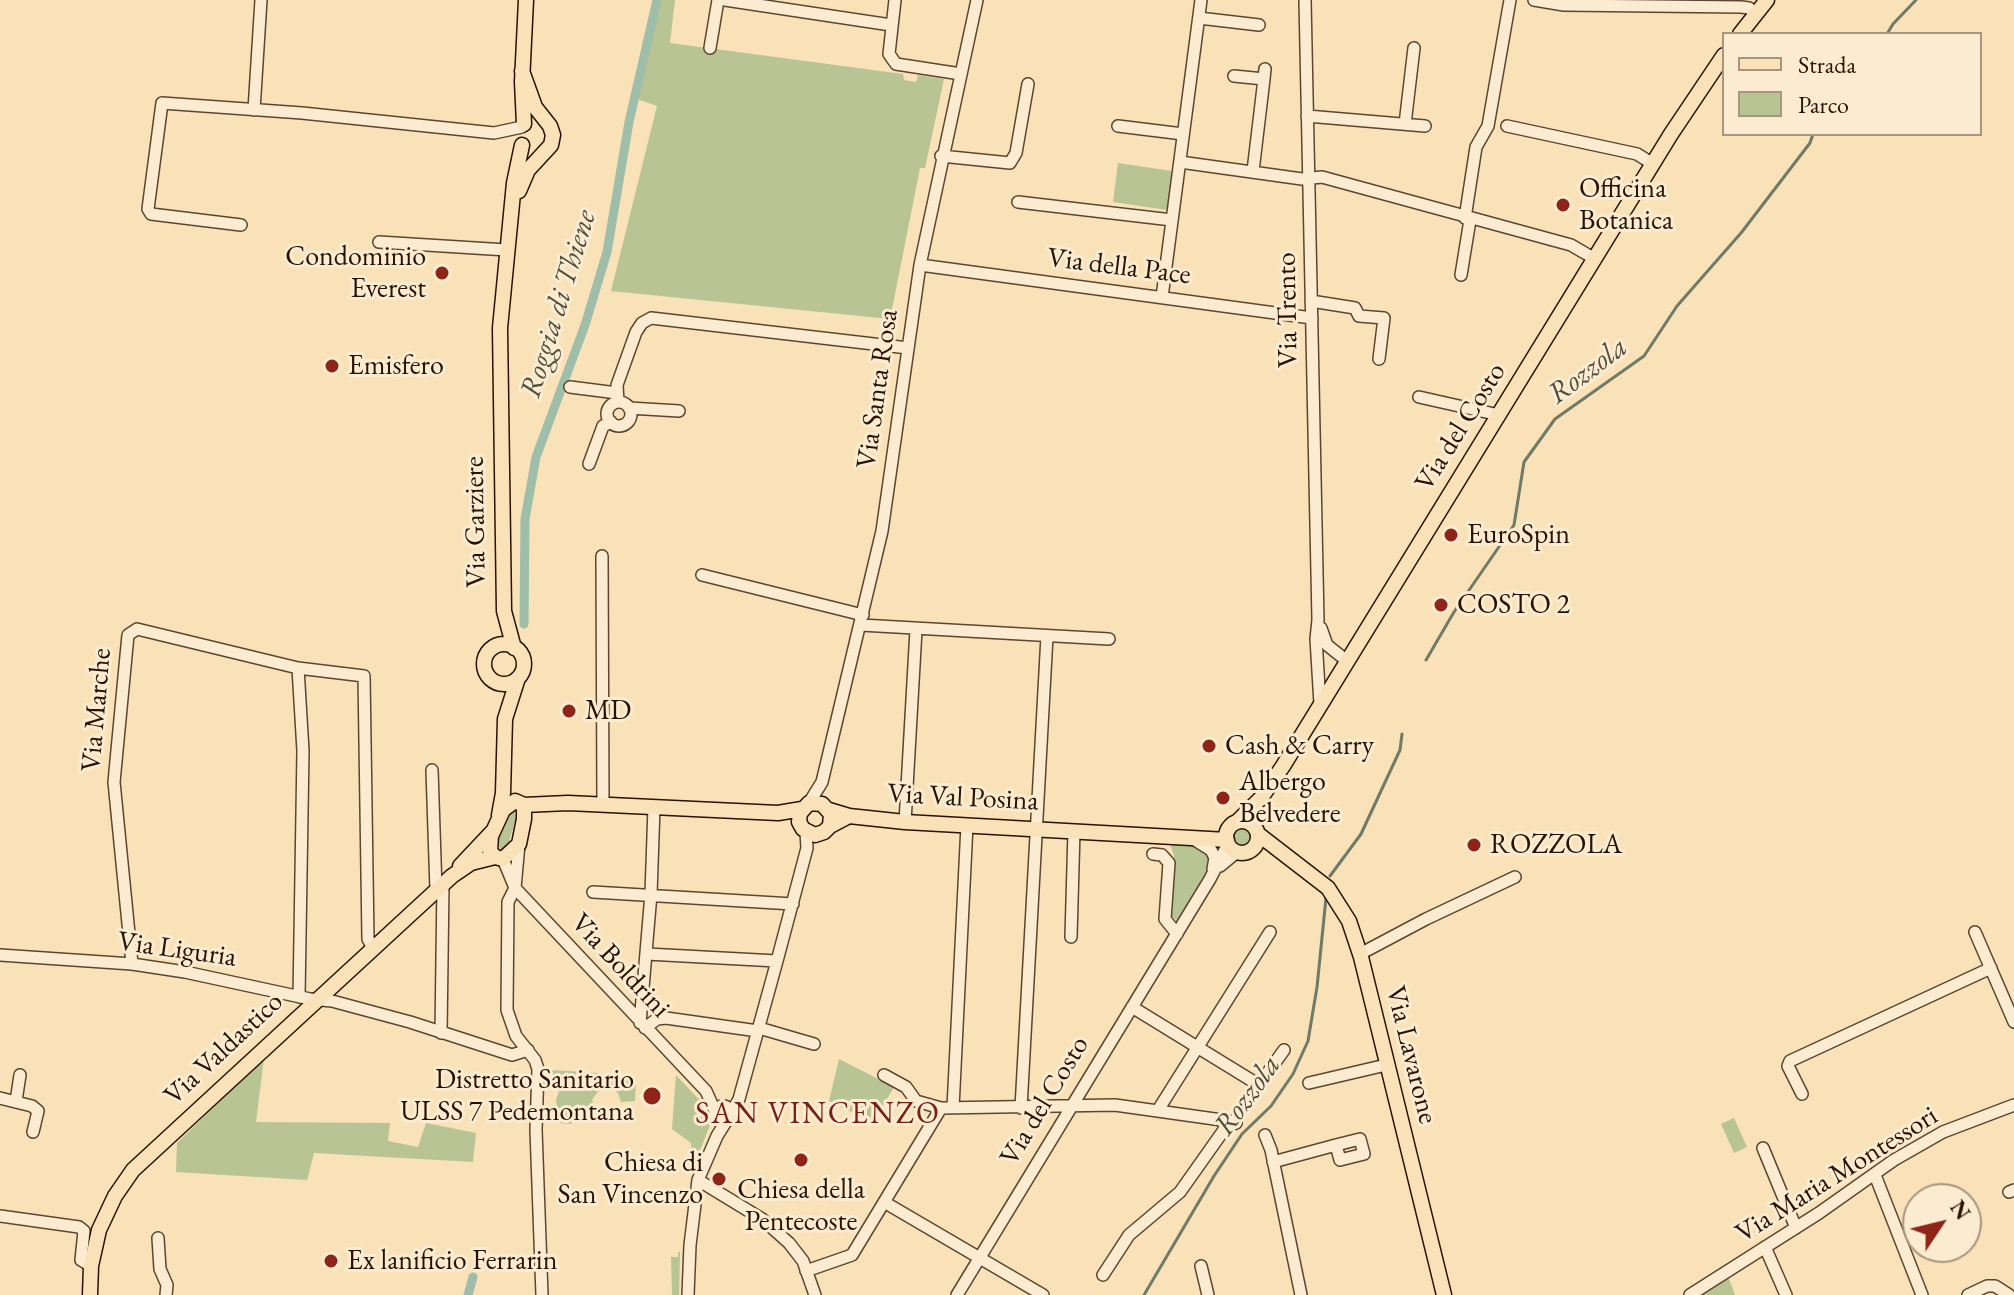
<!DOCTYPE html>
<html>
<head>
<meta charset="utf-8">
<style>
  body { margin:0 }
  #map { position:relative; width:2014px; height:1295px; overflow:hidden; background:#f9e1b8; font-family:"EB Garamond",serif }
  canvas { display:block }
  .legend { position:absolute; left:1722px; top:32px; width:260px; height:104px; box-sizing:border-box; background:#fbecd1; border:2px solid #a7957f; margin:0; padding:10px 14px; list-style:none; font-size:24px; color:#281303 }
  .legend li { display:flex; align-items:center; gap:16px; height:40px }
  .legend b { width:40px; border:2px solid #a7957f }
  .north { position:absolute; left:1902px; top:1183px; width:80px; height:80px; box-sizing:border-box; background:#fbecd1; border:2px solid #a7957f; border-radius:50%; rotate:55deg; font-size:22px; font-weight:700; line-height:32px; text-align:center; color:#281303 }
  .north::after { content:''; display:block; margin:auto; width:28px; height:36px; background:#8f2418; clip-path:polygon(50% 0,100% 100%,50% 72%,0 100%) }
</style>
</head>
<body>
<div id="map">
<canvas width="2014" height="1295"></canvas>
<ul class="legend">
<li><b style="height:10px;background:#f9e1b8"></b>Strada</li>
<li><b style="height:22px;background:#b8c493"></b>Parco</li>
</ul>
<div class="north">N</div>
</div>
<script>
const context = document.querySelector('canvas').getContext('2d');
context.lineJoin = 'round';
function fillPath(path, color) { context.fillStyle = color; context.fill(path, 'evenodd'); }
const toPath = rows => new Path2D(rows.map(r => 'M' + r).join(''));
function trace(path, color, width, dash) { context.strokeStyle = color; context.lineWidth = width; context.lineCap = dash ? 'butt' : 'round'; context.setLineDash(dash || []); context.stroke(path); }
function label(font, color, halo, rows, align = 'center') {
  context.font = font + ' "EB Garamond",serif'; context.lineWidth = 6; context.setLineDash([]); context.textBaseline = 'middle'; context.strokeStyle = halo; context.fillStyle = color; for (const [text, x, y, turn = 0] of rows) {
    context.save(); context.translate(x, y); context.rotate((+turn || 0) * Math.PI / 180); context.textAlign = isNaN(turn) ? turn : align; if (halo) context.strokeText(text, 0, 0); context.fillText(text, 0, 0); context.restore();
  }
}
const green = toPath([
  [655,0,675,0,670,43,903,74,904,80,916,82,918,75,944,79,925,168,920,168,890,319,611,291,657,106,637,99],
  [1118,163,1172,171,1167,210,1113,202],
  [511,813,515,813,516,818,508,845,501,850,496,843],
  '1232 838a10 10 0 1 1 20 0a10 10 0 1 1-20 0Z',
  [1169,840,1203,847,1209,851,1211,866,1179,922,1170,915,1174,856],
  [264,1058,256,1122,390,1123,388,1141,418,1147,426,1123,476,1133,473,1162,314,1153,307,1180,176,1172,177,1143],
  [839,1059,894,1087,873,1122,829,1101],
  [552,1070,599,1073,599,1090,592,1100,597,1114,576,1114,571,1124,560,1123,556,1100,559,1091,570,1082,568,1078,559,1081,553,1078],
  [606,1074,636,1079,635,1101,621,1102,618,1093,606,1082],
  [676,1075,707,1108,710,1125,699,1153,692,1152,691,1143,672,1129],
  [1734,1118,1747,1147,1734,1153,1721,1124],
  [678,1252,680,1252,679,1295,672,1295,671,1257,678,1257],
  [1728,1276,1735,1295,1698,1295]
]);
const stream = toPath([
  [1887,34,1893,24,1916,0],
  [1426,660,1454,612,1514,525,1524,462,1555,419,1644,356,1677,306,1741,233,1810,143,1813,134],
  [1330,876,1361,834,1400,750,1402,734],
  [1144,1295,1214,1176,1242,1134,1271,1106,1293,1074,1308,1041,1317,987,1326,898]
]);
const canal = toPath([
  [524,624,525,519,536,457,585,325,607,252,629,122,657,0],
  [468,1295,473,1277]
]);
const minor = toPath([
  [725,0,891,25],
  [895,0,889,54,896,64,961,74],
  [1305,0,1318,620,1316,639,1320,704],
  [1534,0,1564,5,1741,7,1749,8,1756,14],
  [1199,18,1259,25],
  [710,48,718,0],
  [1234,76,1264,79,1265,69],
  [254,110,261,0],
  [1307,116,1425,126],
  [1405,124,1414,48],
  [1118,126,1183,134],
  [1507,126,1637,154,1653,164],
  [941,156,1010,163,1016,153,1028,84],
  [1180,162,1302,179,1322,177,1571,245,1595,259],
  [1253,171,1264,79],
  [1018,202,1172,220],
  [1465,218,1476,147,1488,126,1510,0],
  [241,225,151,214,148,209,162,103,302,113,494,133,522,127],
  [379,242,507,250],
  [920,265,1312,318],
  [1461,275,1470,220],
  [1162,297,1201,0],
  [1311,301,1355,308,1359,316,1384,318,1379,359],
  [570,387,617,393],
  [1419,397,1499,415],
  [618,402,617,385,636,332,642,323,651,318,908,348],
  '607 414a12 12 0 1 1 24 0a12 12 0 1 1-24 0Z',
  [629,408,679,411],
  [589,464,603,426,611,422],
  [602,556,603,804],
  [702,575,863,615],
  [861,625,1109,639],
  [1321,628,1327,645,1347,661],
  [298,668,303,751,299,997],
  [432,770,436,890],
  [809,803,822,782,882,531,920,265,977,0],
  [905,822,916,630],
  [1195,840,1211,850,1215,858,1213,869],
  [519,844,515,888,508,902,507,1010,516,1036,535,1060,538,1069,536,1130,542,1295],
  [1153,854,1162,855,1169,863,1165,919,1177,934],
  [503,859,515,888,706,1091,715,1111],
  [1220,866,1237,852],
  [593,892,793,904],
  [1975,932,2014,1022],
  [1071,937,1074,831],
  [647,954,777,961],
  [1360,954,1426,919,1515,877],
  [0,955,132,964,185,972,310,999,332,1001,410,1022,512,1055,528,1050],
  [132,964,114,782,128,635,137,629,298,668,364,676,368,939,373,948],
  [1132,1007,1259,1085,1284,1050],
  [640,1023,651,894,654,807],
  [645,1028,657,1019,666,1018,758,1031],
  [759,1028,814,1044],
  [441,1033,443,884],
  [884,1075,906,1087,916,1101,941,1108,1115,1105,1236,1122],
  [1309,1083,1386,1065],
  [1802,1094,1788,1066,1790,1061,1991,968],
  [0,1098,32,1106,38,1111,33,1132],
  [16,1101,20,1075],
  '715 1114a8 8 0 1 1 16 0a8 8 0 1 1-16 0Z',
  [1160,1107,1270,932],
  [953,1108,967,825],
  [1021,1108,1047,636],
  [730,1116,739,1099,777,961,807,848,806,832],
  [1265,1135,1271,1150,1301,1295],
  [1763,1148,1796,1228],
  [1273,1162,1336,1145,1360,1139,1364,1154,1340,1160,1336,1145],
  [1875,1175,1922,1295],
  [698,1180,762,1219,789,1243,803,1261,815,1295],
  [2009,1192,2014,1190],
  [884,1202,1043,1295],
  [0,1216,79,1227,84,1231,81,1260,91,1266],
  [158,1238,160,1269,167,1285,166,1295],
  [1765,1247,1786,1295],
  [1201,1266,1208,1295],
  [806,1271,852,1255,941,1108],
  [1103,1275,1129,1235,1180,1192,1226,1127,1236,1123],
  [688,1295,690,1245,698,1180,717,1136,727,1120],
  [957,1295,1210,879,1228,844],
  [1690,1295,1819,1213,1894,1160,1943,1132,2014,1105],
  [1968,1295,1987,1286,1995,1286,2009,1295]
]);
const major = toPath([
  [1740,34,1767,0],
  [524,124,522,82,526,0],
  [519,191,528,170,551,145,553,135,550,126,535,107,522,71],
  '484 664a20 20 0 1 1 40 0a20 20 0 1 1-40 0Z',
  [514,648,504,611,500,328,514,183,522,145],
  [524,805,524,819,519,844,503,859,495,857,490,851,491,836,503,810,515,801,524,805,568,803,778,813,802,809],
  [829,810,849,816,905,822,1227,840],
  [499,815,503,793,505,719,518,678],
  '1226 837a16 16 0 1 1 32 0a16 16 0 1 1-32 0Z',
  [1237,822,1261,798,1283,766,1671,134,1724,55],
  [830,826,831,814,822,804,809,803,800,813,799,822,803,829,815,835,824,832,830,826,849,816],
  [1258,834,1328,888,1349,921,1361,957,1444,1295],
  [460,866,492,832],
  [90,1295,91,1266,99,1230,115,1196,133,1170,452,876,471,863,495,857]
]);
const markers = [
  [1563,205,8,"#8f2418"],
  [442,273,8,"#8f2418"],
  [332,366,8,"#8f2418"],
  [1451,535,8,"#8f2418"],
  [1441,605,8,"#8f2418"],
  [569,711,8,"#8f2418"],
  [1209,746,8,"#8f2418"],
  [1223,798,8,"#8f2418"],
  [1474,845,8,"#8f2418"],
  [652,1096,10,"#8f2418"],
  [801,1160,8,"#8f2418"],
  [719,1179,8,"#8f2418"],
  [331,1261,8,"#8f2418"]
];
const poiNames = [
  ["Officina",1579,189],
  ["Botanica",1579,221],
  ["Condominio",426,257,"right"],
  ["Everest",426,289,"right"],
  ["Emisfero",348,366],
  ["EuroSpin",1467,535],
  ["COSTO 2",1457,605],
  ["MD",585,711],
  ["Cash & Carry",1225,746],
  ["Albergo",1239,782],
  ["Belvedere",1239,814],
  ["ROZZOLA",1490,845],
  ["Distretto Sanitario",634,1080,"right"],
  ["ULSS 7 Pedemontana",634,1112,"right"],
  ["Chiesa di",703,1163,"right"],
  ["San Vincenzo",703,1195,"right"],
  ["Chiesa della",801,1190,"center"],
  ["Pentecoste",801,1222,"center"],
  ["Ex lanificio Ferrarin",347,1261]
];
const streetNames = [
  ["Via della Pace",1119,267,7],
  ["Via Trento",1288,310,-91],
  ["Via Santa Rosa",878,389,-82],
  ["Via del Costo",1461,427,-58],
  ["Via Garziere",476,522,-91],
  ["Via Marche",97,710,-85],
  ["Via Val Posina",963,798,3],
  ["Via Liguria",177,950,8],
  ["Via Boldrini",620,966,47],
  ["Via Valdastico",224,1049,-43],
  ["Via Lavarone",1411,1055,76],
  ["Via del Costo",1045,1101,-59],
  ["Via Maria Montessori",1837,1175,-32]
];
const waterNames = [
  ["Roggia di Thiene",559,304,-73],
  ["Rozzola",1588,371,-37],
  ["Rozzola",1248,1096,-54]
];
const neighbourhoodNames = [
  ["SAN VINCENZO",818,1115]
];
fillPath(green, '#b8c493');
trace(stream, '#6f7a67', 3);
trace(canal, '#9ebeaa', 9);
trace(minor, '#5c4630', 14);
trace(major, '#281303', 17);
trace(minor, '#fbecd1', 11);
trace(major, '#f9e1b8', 14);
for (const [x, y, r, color] of markers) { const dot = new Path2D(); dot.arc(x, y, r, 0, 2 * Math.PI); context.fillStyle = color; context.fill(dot); trace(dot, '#fbecd1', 3); }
label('28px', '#281303', '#fbecd1', poiNames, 'left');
label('28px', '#281303', '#fbecd1', streetNames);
label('italic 30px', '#514f3d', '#fbecd1', waterNames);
context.letterSpacing = '2px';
label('30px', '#7a1f14', '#fbecd1', neighbourhoodNames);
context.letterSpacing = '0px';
</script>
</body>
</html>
